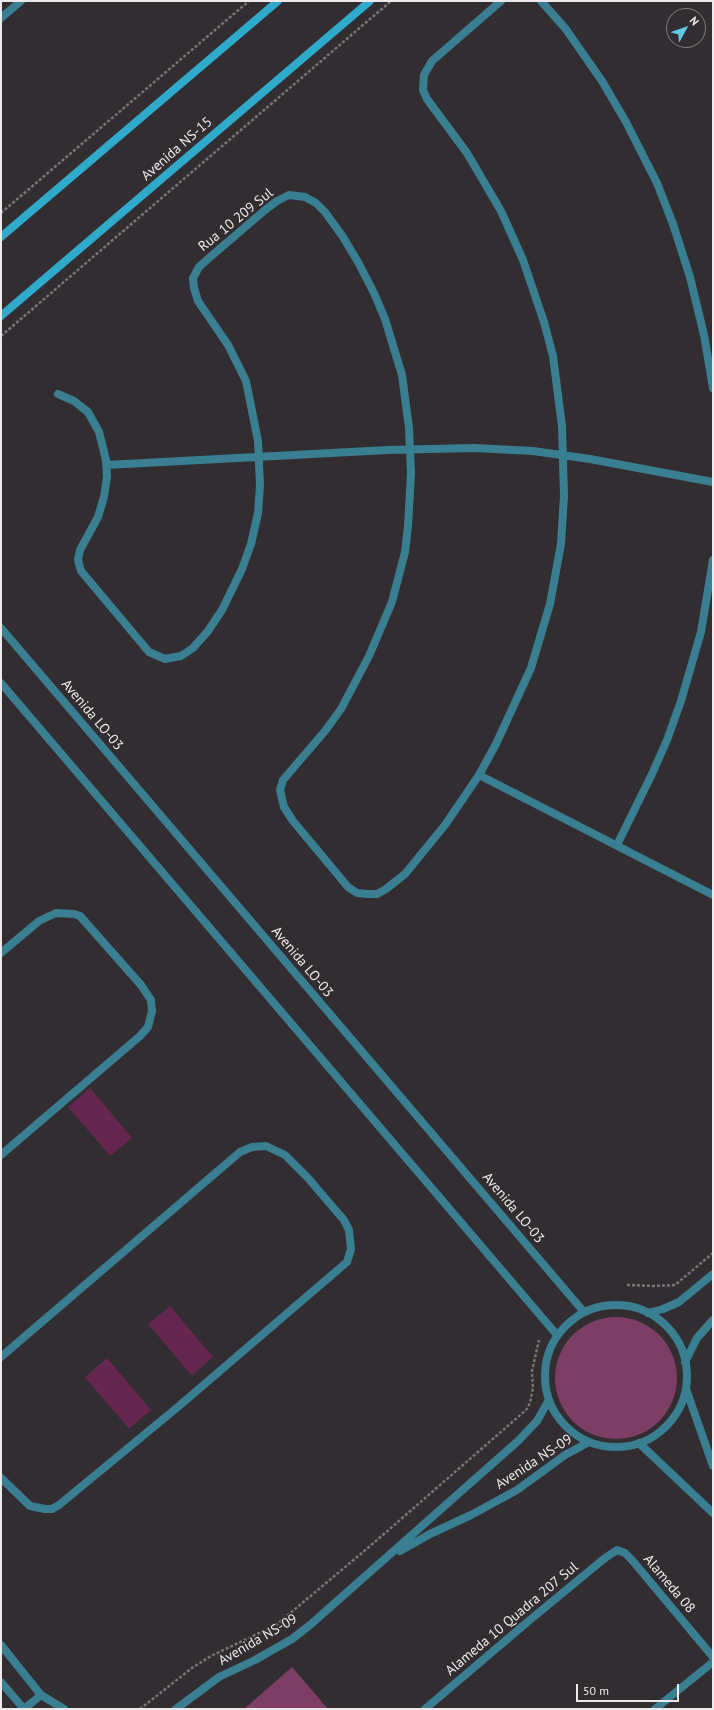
<!DOCTYPE html>
<html>
<head>
<meta charset="utf-8">
<style>
  body { margin:0 }
  #map { position:relative; width:714px; height:1710px; overflow:hidden; background:#322d30; font-family:"PT Sans",sans-serif }
  canvas { display:block }
  .frame { position:absolute; inset:0; border:2px solid #eeeaec; pointer-events:none }
  .north { position:absolute; left:666px; top:8px; width:40px; height:40px; box-sizing:border-box; background:#322d30; border:1px solid #7d797b; border-radius:50%; rotate:50deg; font-size:11px; font-weight:700; line-height:16px; text-align:center; color:#eeeaec }
  .north::after { content:''; display:block; margin:auto; width:14px; height:18px; background:#5bc8e6; clip-path:polygon(50% 0,100% 100%,50% 72%,0 100%) }
  .scale { position:absolute; left:576px; top:1684px; width:103px; height:18px; box-sizing:border-box; border:2px solid #eeeaec; border-top:0; padding-left:5px; font-size:12px; line-height:14px; white-space:nowrap; color:#eeeaec; -webkit-text-stroke:3px #322d30; paint-order:stroke }
</style>
</head>
<body>
<div id="map">
<canvas width="714" height="1710"></canvas>
<div class="frame"></div>
<div class="north">N</div>
<div class="scale">50 m</div>
</div>
<script>
const context = document.querySelector('canvas').getContext('2d');
context.lineJoin = 'round';
function fillPath(path, color) { context.fillStyle = color; context.fill(path, 'evenodd'); }
const toPath = rows => new Path2D(rows.map(r => 'M' + r).join(''));
function trace(path, color, width, dash) { context.strokeStyle = color; context.lineWidth = width; context.lineCap = dash ? 'butt' : 'round'; context.setLineDash(dash || []); context.stroke(path); }
function label(font, color, halo, rows, align = 'center') {
  context.font = font + ' "PT Sans",sans-serif'; context.lineWidth = 3; context.setLineDash([]); context.textBaseline = 'middle'; context.strokeStyle = halo; context.fillStyle = color; for (const [text, x, y, turn = 0] of rows) {
    context.save(); context.translate(x, y); context.rotate((+turn || 0) * Math.PI / 180); context.textAlign = isNaN(turn) ? turn : align; if (halo) context.strokeText(text, 0, 0); context.fillText(text, 0, 0); context.restore();
  }
}
const green = toPath([
  '555 1378a61 61 0 1 1 122 0a61 61 0 1 1-122 0Z',
  [292,1667,328,1709,244,1709]
]);
const building = toPath([
  [90,1088,132,1138,110,1156,68,1107],
  [170,1306,213,1357,192,1376,148,1324],
  [107,1358,151,1410,129,1429,85,1377]
]);
const path = toPath([
  [1,213,249,1],
  [1,336,391,1],
  [627,1285,654,1286,675,1285,713,1253],
  [140,1709,192,1668,211,1656,276,1625,369,1547,526,1410,530,1403,533,1388,532,1371,539,1340]
]);
const minor = toPath([
  [541,1,565,28,602,81,626,122,657,183,673,224,690,277,704,335,713,388],
  [1,18,21,1],
  [58,394,74,401,88,412,99,432,106,460,107,477,104,497,98,517,80,550,78,560,81,571,149,652,165,659,181,656,193,648,208,631,222,610,242,569,251,544,258,513,260,485,258,441,246,381,228,345,198,301,194,288,193,278,199,267,209,258,265,210,277,201,289,195,305,197,316,203,325,212,343,237,358,262,374,293,385,319,402,375,409,428,411,473,408,526,405,552,392,602,369,656,341,709,325,731,283,780,280,790,284,807,293,821,348,887,357,893,368,894,377,894,386,889,405,874,445,825,479,775,496,744,531,668,550,604,561,544,564,496,562,426,553,356,544,322,523,260,501,211,467,153,427,99,423,90,424,75,432,61,501,1],
  [106,465,388,450,474,448,533,451,590,459,713,482],
  [1,628,584,1312],
  [1,683,557,1335],
  [479,775,713,895],
  [617,845,652,774,667,740,681,701,701,632,713,560],
  [1,953,39,921,56,913,74,914,80,916,141,985,151,1000,152,1011,148,1027,140,1036,1,1155],
  [1,1357,240,1152,252,1147,266,1146,285,1155,308,1178,331,1205,344,1220,349,1230,351,1249,347,1262,179,1406,59,1505,52,1509,45,1509,30,1506,1,1478],
  [1,1645,41,1695,64,1709],
  [1,1682,24,1709],
  [24,1709,41,1695],
  [425,1709,531,1619,605,1558,617,1550,625,1553,632,1560,713,1657],
  [655,1709,713,1662]
]);
const tertiary = toPath([
  '545 1376a71 71 0 1 1 142 0a71 71 0 1 1-142 0Z',
  [648,1313,663,1309,679,1302,713,1274],
  [685,1362,697,1338,713,1320],
  [686,1389,713,1466],
  [639,1443,713,1513],
  [400,1551,430,1534,471,1515,517,1490,565,1455,589,1442],
  [176,1709,219,1677,255,1660,292,1639,310,1625,518,1441,537,1421,549,1400]
]);
const secondary = toPath([
  [1,237,278,1],
  [1,316,370,1]
]);
const streetNames = [
  ["Avenida NS-15",177,149,-41],
  ["Rua 10 209 Sul",236,220,-39],
  ["Avenida LO-03",92,715,50],
  ["Avenida LO-03",302,962,50],
  ["Avenida LO-03",513,1208,50],
  ["Avenida NS-09",534,1462,-33],
  ["Alameda 08",669,1584,50],
  ["Alameda 10 Quadra 207 Sul",512,1619,-40],
  ["Avenida NS-09",258,1640,-30]
];
fillPath(green, '#7c3e65');
fillPath(building, '#65264f');
trace(path, '#797477', 2.5, [3, 2]);
trace(minor, '#3a7e92', 8);
trace(tertiary, '#3a7e92', 8);
trace(secondary, '#30aaca', 8);
label('14px', '#eeeaec', '#322d30', streetNames);
</script>
</body>
</html>
